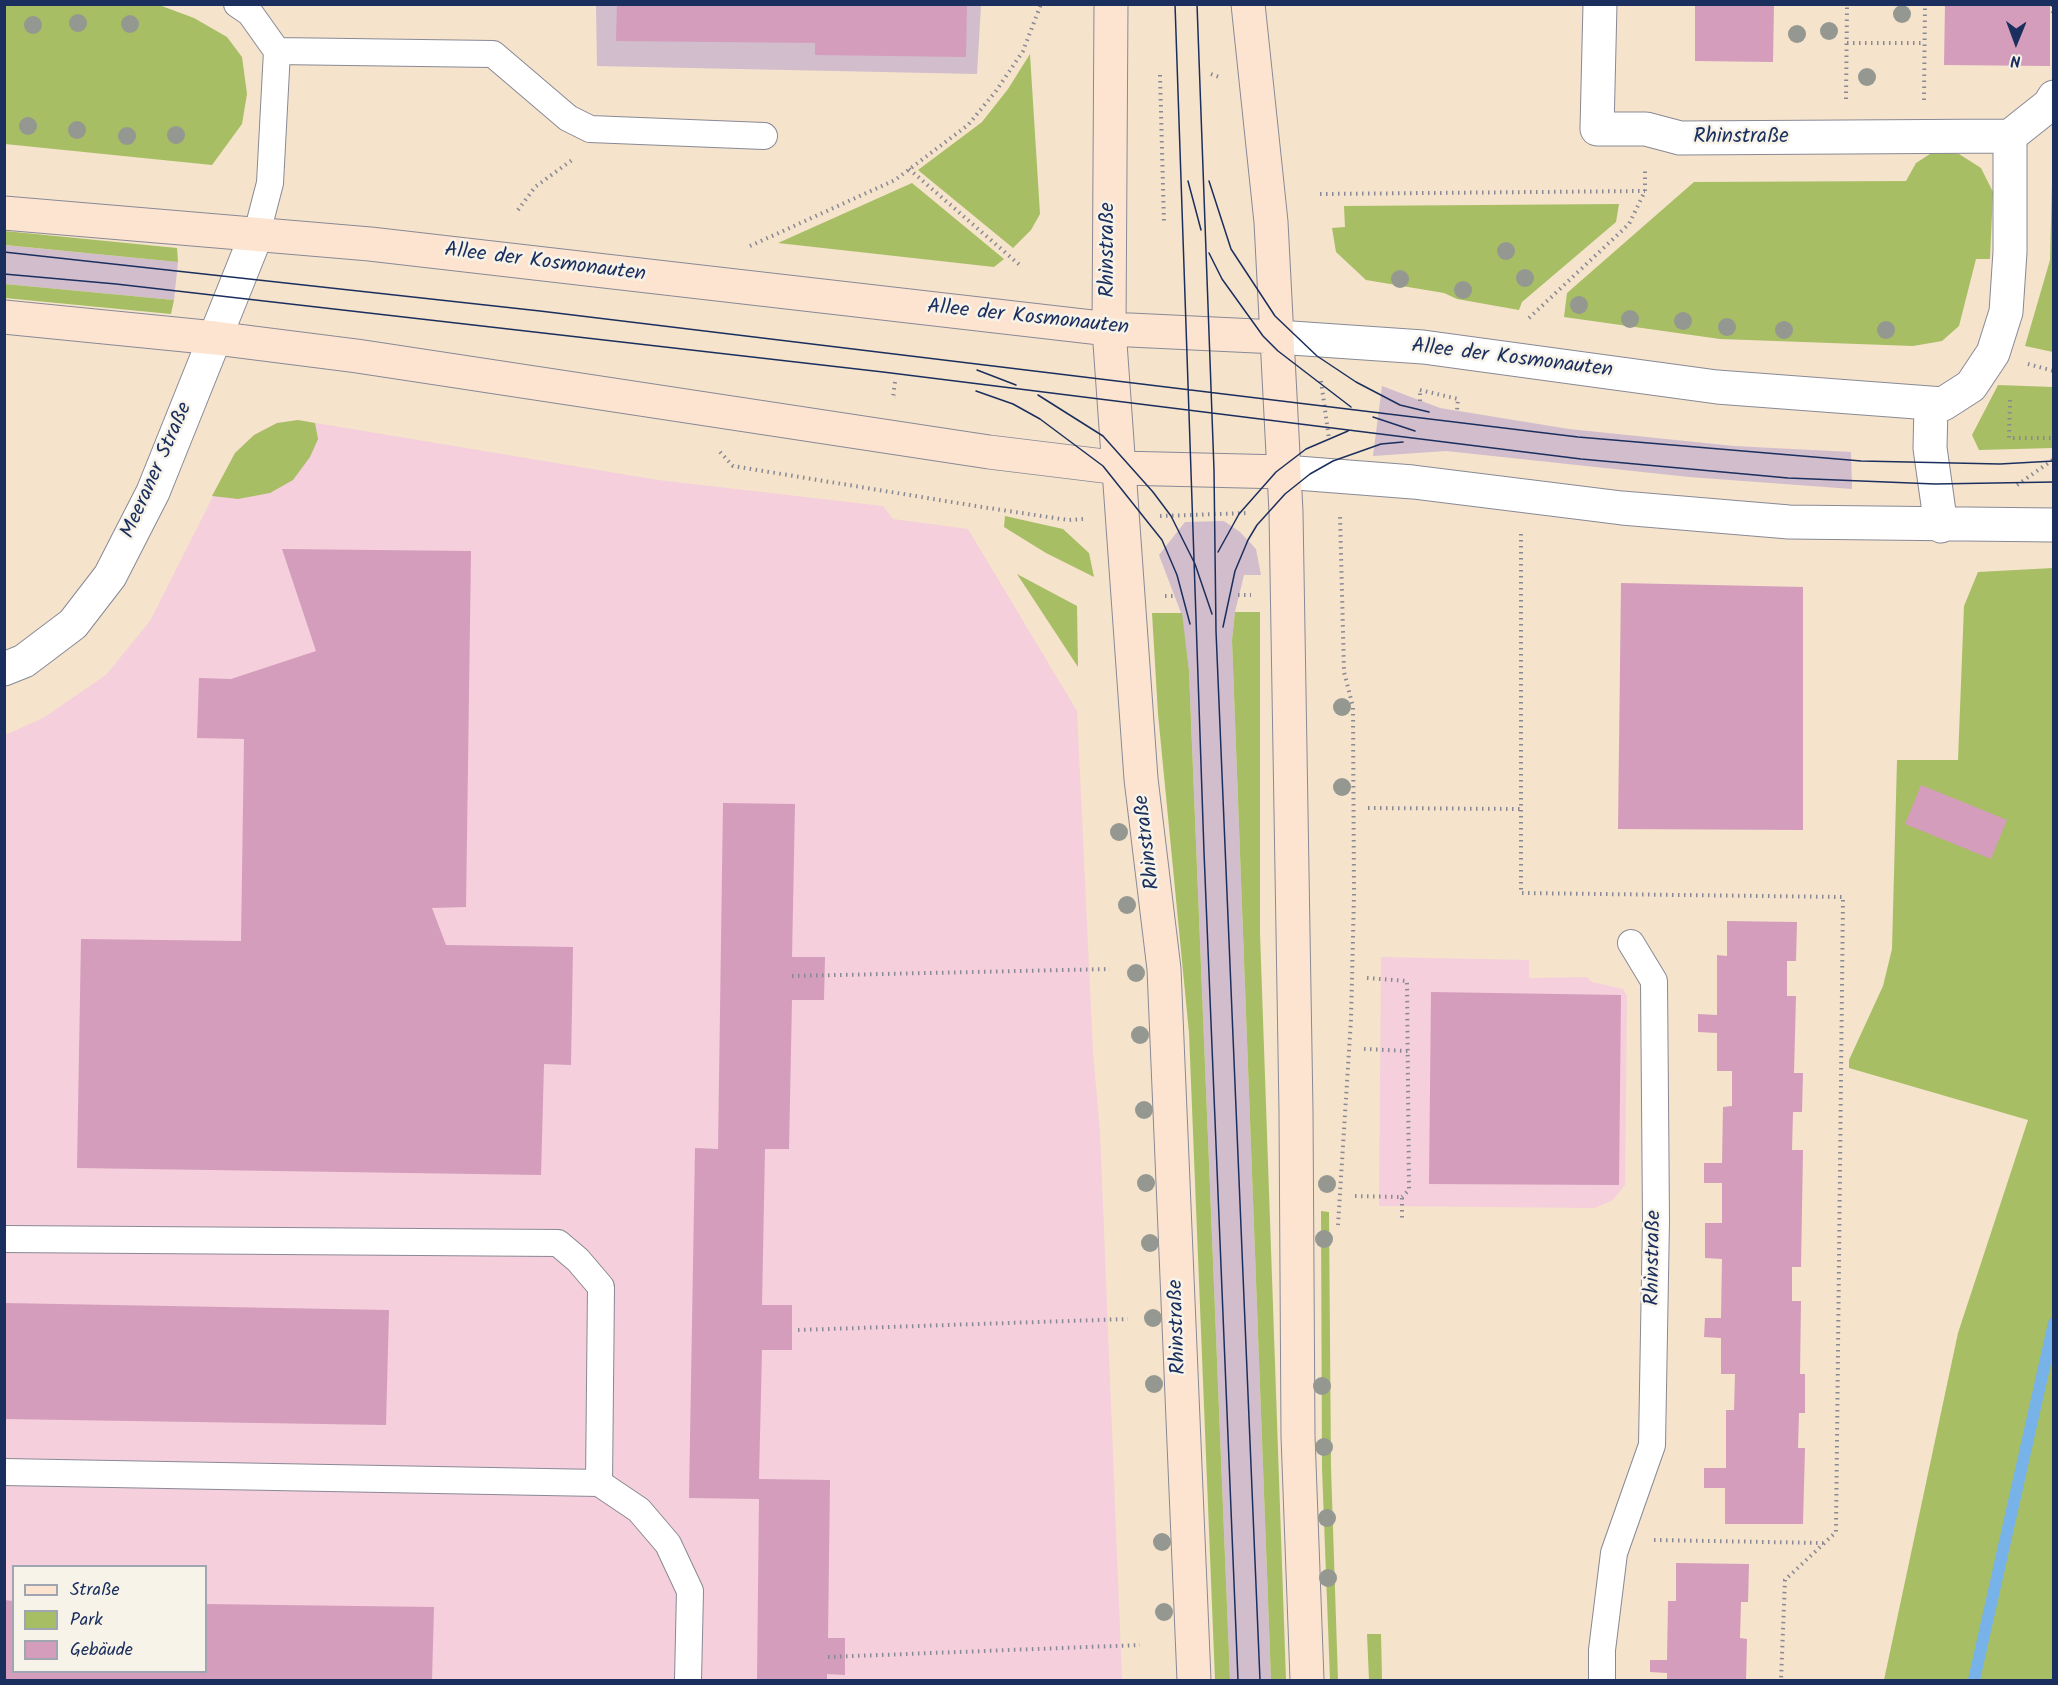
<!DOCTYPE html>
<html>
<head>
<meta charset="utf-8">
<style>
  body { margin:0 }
  #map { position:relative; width:2058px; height:1685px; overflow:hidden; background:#f5e3cc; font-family:Kalam,sans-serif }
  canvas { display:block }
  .frame { position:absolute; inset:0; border:6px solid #1b2f5e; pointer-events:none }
  .legend { position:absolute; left:12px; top:1565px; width:195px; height:108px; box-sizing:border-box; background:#f7f3e8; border:2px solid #9fa5b1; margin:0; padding:8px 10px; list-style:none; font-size:18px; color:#1b2f5e }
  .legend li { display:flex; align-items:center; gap:12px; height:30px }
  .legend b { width:30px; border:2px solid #9fa5b1 }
  .north { position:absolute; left:1986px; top:12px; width:60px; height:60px; -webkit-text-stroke:4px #f7f3e8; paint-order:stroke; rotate:181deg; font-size:16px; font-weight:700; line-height:24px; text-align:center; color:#1b2f5e }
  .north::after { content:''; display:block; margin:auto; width:21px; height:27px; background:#1b2f5e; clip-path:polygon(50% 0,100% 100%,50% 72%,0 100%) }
</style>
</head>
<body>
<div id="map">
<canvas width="2058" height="1685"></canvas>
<div class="frame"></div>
<ul class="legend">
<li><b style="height:8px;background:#fde4d0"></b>Straße</li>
<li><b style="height:16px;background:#a7be64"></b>Park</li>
<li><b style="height:16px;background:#d49dbb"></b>Gebäude</li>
</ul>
<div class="north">N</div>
</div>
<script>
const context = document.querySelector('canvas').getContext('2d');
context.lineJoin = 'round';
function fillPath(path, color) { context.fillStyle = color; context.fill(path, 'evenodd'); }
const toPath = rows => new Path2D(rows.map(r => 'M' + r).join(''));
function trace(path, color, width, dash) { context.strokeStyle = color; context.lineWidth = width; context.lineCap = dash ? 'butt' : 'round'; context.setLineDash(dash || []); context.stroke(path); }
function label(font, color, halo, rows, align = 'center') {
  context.font = font + ' Kalam,sans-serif'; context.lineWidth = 5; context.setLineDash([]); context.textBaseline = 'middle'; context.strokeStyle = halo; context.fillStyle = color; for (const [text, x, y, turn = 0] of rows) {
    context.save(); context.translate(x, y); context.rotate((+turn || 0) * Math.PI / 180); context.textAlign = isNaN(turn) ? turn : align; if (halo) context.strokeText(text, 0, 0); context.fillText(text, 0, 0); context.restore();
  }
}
const built = toPath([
  [298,420,658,480,883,506,893,519,968,529,1077,711,1093,1052,1100,1132,1122,1680,5,1680,5,735,43,718,106,675,150,621,235,453,254,435,277,423],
  [14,1566,206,1566,206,1672,14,1672],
  [1381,957,1529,960,1529,978,1587,977,1592,982,1623,989,1627,996,1625,1185,1613,1200,1595,1208,1379,1206]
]);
const industrial = toPath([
  [596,5,981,5,977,74,597,66],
  [4,245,178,262,174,300,5,284],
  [1382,386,1440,408,1569,429,1734,446,1851,452,1852,489,1689,477,1446,451,1373,456],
  [1224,521,1240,532,1256,549,1261,575,1244,575,1235,612,1232,640,1271,1680,1230,1680,1189,671,1181,613,1159,555,1185,522]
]);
const green = toPath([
  [4,5,159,5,194,18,227,37,242,57,247,94,242,124,212,165,5,144],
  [1030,54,1040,214,1031,230,1013,248,918,170,982,122,1008,89],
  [2053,144,2053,352,2025,346,2050,260],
  [1933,152,1959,154,1981,168,1993,192,1990,259,1976,259,1959,326,1942,341,1913,346,1720,339,1564,317,1567,293,1694,182,1906,181,1916,163],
  [912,183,1004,259,994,267,778,243],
  [1619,204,1616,222,1522,302,1519,310,1457,299,1444,293,1366,280,1336,252,1332,228,1345,227,1344,206],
  [5,231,177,248,178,262,5,245],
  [4,284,5,284,174,300,171,314,5,298],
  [1998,385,2053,387,2053,448,1979,450,1972,435],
  [298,420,315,423,318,439,310,457,293,480,270,493,238,499,212,496,235,453,254,435,277,423],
  [1005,516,1063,529,1089,553,1094,577,1046,553,1004,527],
  [2053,568,2053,1680,1884,1680,1958,1333,2028,1120,1849,1068,1849,1060,1883,986,1892,949,1897,760,1958,760,1964,606,1978,572],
  [1017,574,1077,606,1078,667],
  [1235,612,1260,612,1260,933,1286,1680,1271,1680,1232,640],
  [1152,613,1182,613,1189,671,1230,1680,1215,1680,1189,1033,1158,714],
  [1321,1211,1329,1212,1331,1468,1338,1680,1330,1680,1322,1468],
  [1367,1634,1381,1634,1382,1680,1369,1680]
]);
const stream = toPath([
  [1974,1680,2054,1323]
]);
const building = toPath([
  [617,4,967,4,966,57,815,55,815,43,616,41],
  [1695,4,1774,4,1773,62,1695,61],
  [1945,4,2050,4,2050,66,1944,65],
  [282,549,471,551,466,907,432,908,446,945,573,947,571,1065,544,1064,541,1175,77,1168,81,939,241,941,244,739,197,738,199,678,231,679,316,651],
  [1621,583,1803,587,1803,830,1618,829],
  [1921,785,2007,820,1991,859,1905,824],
  [723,803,795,804,792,957,825,957,824,1000,792,1000,789,1149,765,1149,762,1305,792,1305,792,1350,762,1350,759,1479,830,1480,828,1638,845,1638,845,1675,827,1674,827,1680,757,1680,759,1499,689,1498,695,1148,718,1149],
  [1727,921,1797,922,1796,961,1787,961,1787,996,1796,996,1794,1073,1803,1073,1802,1112,1793,1112,1792,1150,1803,1150,1801,1267,1792,1267,1792,1301,1801,1301,1800,1374,1805,1374,1805,1413,1799,1413,1798,1448,1805,1448,1803,1524,1725,1524,1725,1488,1704,1488,1704,1468,1726,1468,1726,1410,1734,1410,1735,1374,1721,1374,1721,1338,1704,1337,1705,1318,1721,1318,1722,1259,1705,1258,1705,1223,1722,1223,1722,1183,1704,1183,1704,1163,1722,1163,1723,1107,1732,1106,1732,1071,1717,1071,1717,1033,1698,1032,1698,1014,1717,1015,1717,955,1727,956],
  [1431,992,1621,995,1619,1185,1429,1184],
  [4,1303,389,1310,386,1425,4,1419],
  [1676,1563,1749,1564,1748,1602,1741,1602,1740,1638,1747,1639,1746,1680,1667,1680,1667,1673,1650,1672,1650,1660,1667,1660,1668,1601,1676,1601],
  [4,1600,14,1601,14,1672,206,1672,206,1604,434,1607,432,1680,4,1680]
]);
const path = toPath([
  [2053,13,2053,4],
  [1847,43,1925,43],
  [1211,74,1219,77],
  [1160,75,1164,224],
  [1846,99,1847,4],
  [1924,100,1925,4],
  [909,169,1022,267],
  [1320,194,1645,191],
  [518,210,535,187,572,160],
  [750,246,895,180,968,125,996,91,1023,51,1041,4],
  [1529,318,1629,224,1645,191,1645,168],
  [2028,364,2054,371],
  [1321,381,1329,439],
  [895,382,893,397,896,397],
  [1420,390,1458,399,1457,410],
  [2010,400,2009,438,2054,438],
  [1420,401,1420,389],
  [720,452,733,466,982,507,1068,520,1083,519],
  [2017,485,2054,459],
  [1160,516,1248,513],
  [1521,534,1521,893,1843,897,1836,1532,1785,1580,1781,1680],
  [1238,595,1251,595],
  [1165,596,1176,596],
  [1368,808,1520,809],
  [792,976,1110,969],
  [1367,978,1407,981,1409,1190,1402,1197],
  [1364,1049,1408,1051],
  [1355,1196,1402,1197,1402,1221],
  [1338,1225,1351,1019,1354,895,1353,707,1344,672,1340,514],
  [798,1330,1128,1319],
  [1654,1540,1823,1543],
  [828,1657,1140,1645]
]);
const lane = toPath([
  [237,4,250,13,277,51,270,183,257,233],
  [277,51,493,54,568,118,590,129,764,136],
  [4,1239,558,1243,578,1260,601,1287,599,1483],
  [4,1472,599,1483,639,1510,668,1544,690,1591,688,1680],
  [1602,1680,1602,1650,1614,1553,1652,1445,1656,1220,1654,981,1631,943]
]);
const street = toPath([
  [1600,4,1597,129,1646,129,1680,138,2010,136,2049,105,2054,97],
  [1277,337,1423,347,1717,387,1943,404,1971,386,1993,353,2006,312,2010,252,2010,136],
  [1931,405,1930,448,1941,526],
  [1284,472,1413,482,1622,508,1789,522,2054,525],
  [4,669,24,661,73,624,110,576,153,492,257,233]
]);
const secondary = toPath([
  [1111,4,1109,329,1141,779,1164,969,1194,1680],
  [1248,4,1271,222,1286,512,1296,1111,1298,1436,1307,1680],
  [4,213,370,244,1109,329,1277,337],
  [4,317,215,338,357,356,989,452,1120,468,1284,472]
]);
const tram = toPath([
  [1175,4,1204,852,1238,1680],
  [1197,4,1214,470,1216,631,1260,1680],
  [1188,181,1201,230],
  [1209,181,1231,249,1275,316,1317,356,1356,382,1400,405,1429,412],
  [4,252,540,311,1578,437,1861,461,2000,464,2054,461],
  [1209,253,1222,279,1263,336,1278,351,1351,407],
  [4,274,116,284,883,372,1581,459,1788,478,1935,484,2054,482],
  [977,370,1016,385],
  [976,391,1013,404,1040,419,1103,466,1162,540,1177,575,1190,624],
  [1038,395,1103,436,1153,492,1171,516,1195,564,1212,614],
  [1373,417,1415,431],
  [1218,552,1239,514,1276,472,1306,449,1348,431],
  [1223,627,1235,571,1248,540,1257,525,1285,494,1310,474,1333,461,1381,444,1403,442]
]);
const trees = [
  [1902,14],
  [78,23],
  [130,24],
  [33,25],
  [1829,31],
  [1797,34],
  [1867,77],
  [28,126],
  [77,130],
  [176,135],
  [127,136],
  [1506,251],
  [1525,278],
  [1400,279],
  [1463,290],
  [1579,305],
  [1630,319],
  [1683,321],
  [1727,327],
  [1784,330],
  [1886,330],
  [1342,707],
  [1342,787],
  [1119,832],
  [1127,905],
  [1136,973],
  [1140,1035],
  [1144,1110],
  [1146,1183],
  [1327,1184],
  [1324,1239],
  [1150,1243],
  [1153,1318],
  [1154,1384],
  [1322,1386],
  [1324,1447],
  [1327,1518],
  [1162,1542],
  [1328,1578],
  [1164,1612]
];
const streetNames = [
  ["Rhinstraße",1741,138],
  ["Rhinstraße",1109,250,-90],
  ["Allee der Kosmonauten",545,264,7],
  ["Allee der Kosmonauten",1028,319,6],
  ["Allee der Kosmonauten",1512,360,7],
  ["Meeraner Straße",158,471,-66],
  ["Rhinstraße",1149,842,-97],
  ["Rhinstraße",1655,1258,-89],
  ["Rhinstraße",1179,1327,-92]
];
fillPath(built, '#f5cfdb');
fillPath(industrial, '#d1bdcc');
fillPath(green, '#a7be64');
trace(stream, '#77b3e9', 12);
fillPath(building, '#d49dbb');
trace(lane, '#888995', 28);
trace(street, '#888995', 35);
trace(secondary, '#888995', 35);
trace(path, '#888995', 4, [1.5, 4.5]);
trace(lane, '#fff', 26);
trace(street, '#fff', 33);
trace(secondary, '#fde4d0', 33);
trace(tram, '#1b2f5e', 1.5);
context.fillStyle = '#949891';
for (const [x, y] of trees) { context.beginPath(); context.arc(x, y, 9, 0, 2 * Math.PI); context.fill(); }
label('21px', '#1b2f5e', '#f7f3e8', streetNames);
</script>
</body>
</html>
